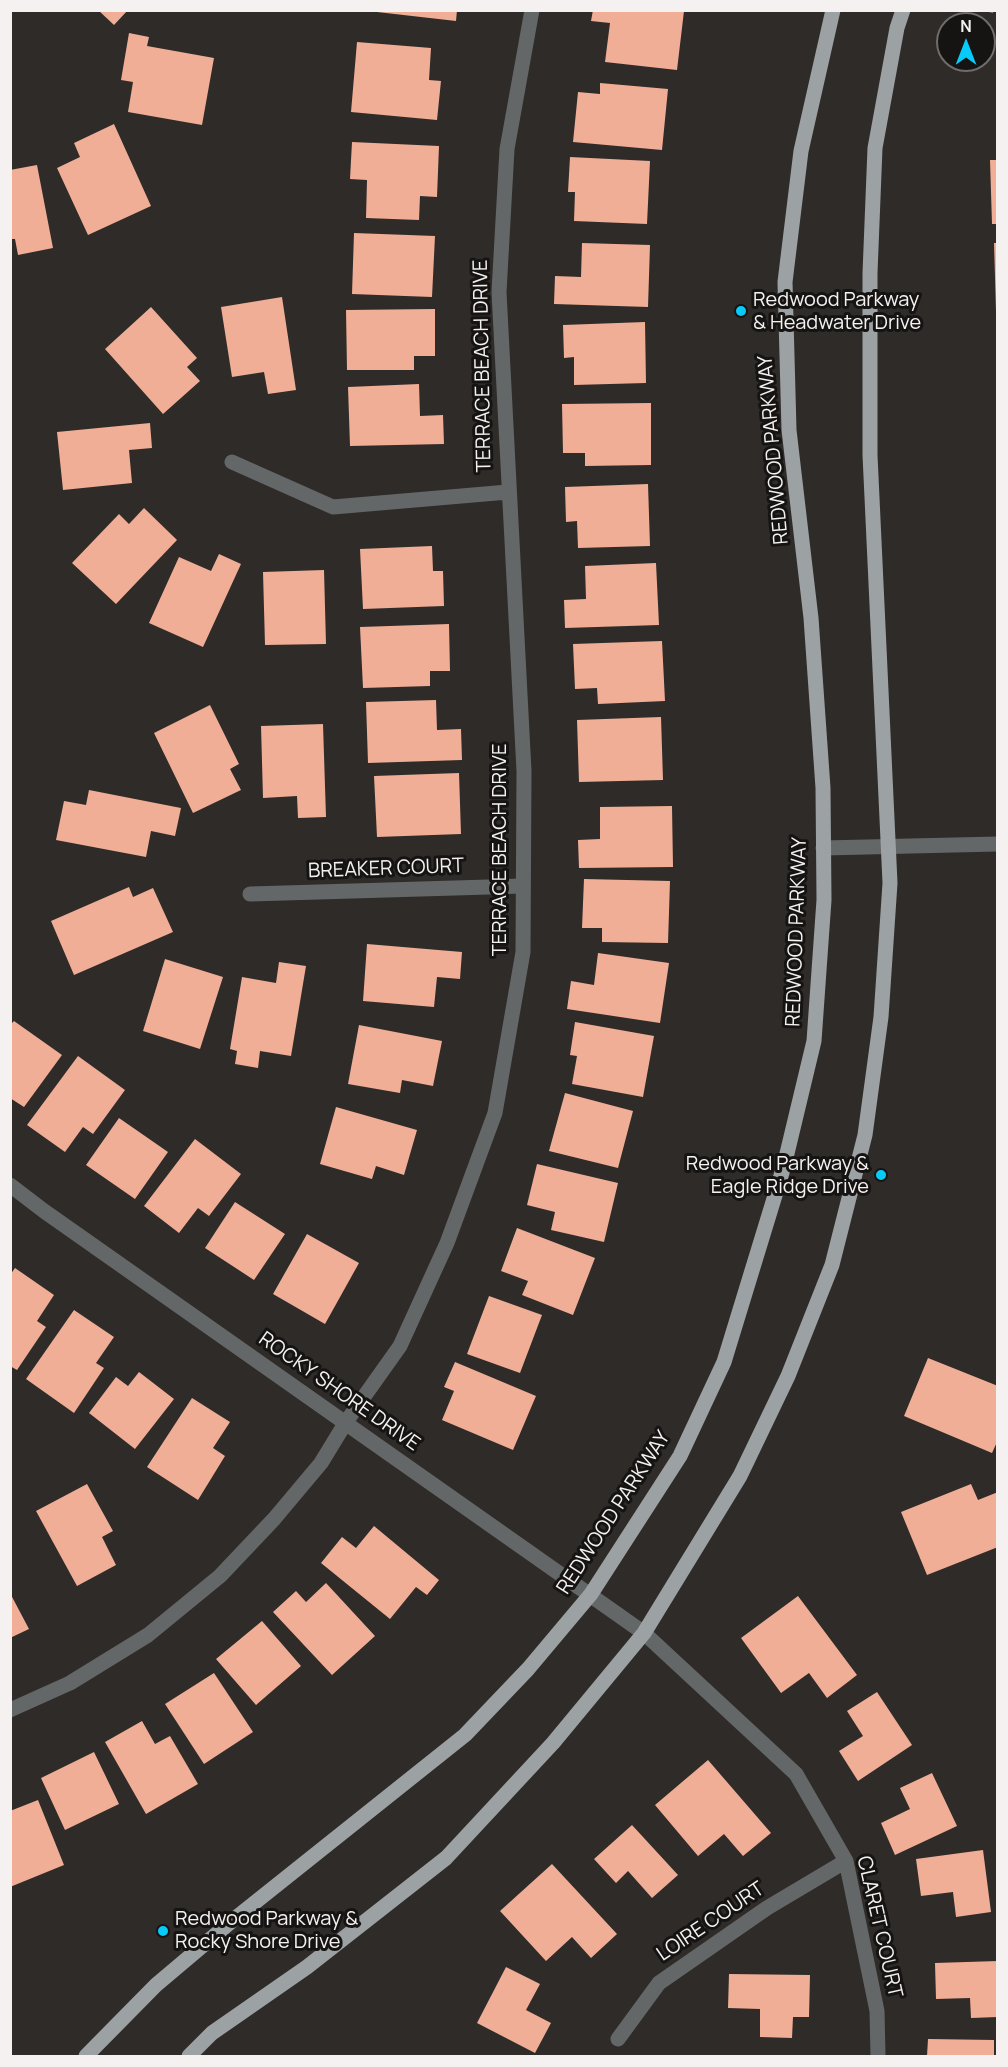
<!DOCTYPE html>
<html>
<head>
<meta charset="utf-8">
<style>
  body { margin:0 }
  #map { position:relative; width:1008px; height:2067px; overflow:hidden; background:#2f2b29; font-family:Manrope,sans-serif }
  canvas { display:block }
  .frame { position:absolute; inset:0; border:12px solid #f4f1f0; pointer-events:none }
  .north { position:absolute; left:936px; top:12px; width:60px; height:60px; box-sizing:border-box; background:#161413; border:2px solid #6f6c6b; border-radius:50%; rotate:0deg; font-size:16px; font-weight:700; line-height:24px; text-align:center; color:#f4f1f0 }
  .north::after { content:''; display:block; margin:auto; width:21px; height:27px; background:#07cbf9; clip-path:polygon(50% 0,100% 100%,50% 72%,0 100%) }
</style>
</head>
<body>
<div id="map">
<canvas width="1008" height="2067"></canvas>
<div class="frame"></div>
<div class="north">N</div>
</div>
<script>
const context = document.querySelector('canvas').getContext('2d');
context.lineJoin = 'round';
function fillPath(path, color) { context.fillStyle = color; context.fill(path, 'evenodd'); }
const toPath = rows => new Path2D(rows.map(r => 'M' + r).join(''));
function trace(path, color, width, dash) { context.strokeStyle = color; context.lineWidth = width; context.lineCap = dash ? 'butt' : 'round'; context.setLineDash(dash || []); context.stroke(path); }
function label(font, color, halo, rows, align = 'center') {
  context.font = font + ' Manrope,sans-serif'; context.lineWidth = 6; context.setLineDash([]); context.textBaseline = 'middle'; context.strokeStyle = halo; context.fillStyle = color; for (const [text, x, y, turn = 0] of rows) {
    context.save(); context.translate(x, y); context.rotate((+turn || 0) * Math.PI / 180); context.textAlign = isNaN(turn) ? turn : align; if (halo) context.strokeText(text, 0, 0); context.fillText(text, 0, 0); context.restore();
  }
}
const building = toPath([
  [98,10,128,10,114,25],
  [377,10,457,10,456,21,377,12],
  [593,10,684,11,677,70,605,62,610,23,591,21],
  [129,33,149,37,147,46,214,58,202,125,128,112,133,82,121,80],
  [357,42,431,48,429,80,441,81,437,120,351,112],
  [600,83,668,89,662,150,573,142,578,92,600,94],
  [114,124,151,206,88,235,57,168,80,157,74,143],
  [352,142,439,146,437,197,420,196,419,220,366,218,367,180,350,179],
  [570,157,650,161,647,224,574,221,575,192,568,192],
  [990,160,998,160,998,224,992,224],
  [37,165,53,248,18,255,15,239,10,239,10,170],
  [354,233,435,236,432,297,352,294],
  [582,243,650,245,648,307,554,304,555,276,581,277],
  [994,243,998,243,998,311,996,311],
  [282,297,296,390,268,394,264,372,232,377,221,307],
  [151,307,197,358,187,367,200,381,163,414,105,349],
  [435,309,435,356,414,356,414,370,347,370,346,310],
  [645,322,646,383,574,385,574,357,564,358,563,325],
  [419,384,420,416,443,415,444,444,350,446,348,387],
  [651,403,651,465,585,466,585,453,563,453,562,404],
  [150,423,152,448,129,450,132,483,63,490,57,432],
  [648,484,650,546,578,548,577,521,566,522,565,487],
  [144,508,177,540,116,604,72,563,119,514,129,524],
  [432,546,433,571,443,571,444,606,363,609,360,549],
  [219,554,241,564,203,647,149,623,179,557,211,571],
  [656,563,659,625,565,628,564,600,586,599,585,566],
  [324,570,326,644,265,645,263,572],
  [449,624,450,671,430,671,430,686,363,688,360,627],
  [662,641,665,701,598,704,597,688,575,689,573,644],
  [436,700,437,730,461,729,462,760,368,763,366,702],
  [210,705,239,764,230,769,241,790,193,813,154,733],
  [661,717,663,780,579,782,577,720],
  [323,724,326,817,298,818,297,796,263,798,261,726],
  [459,773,461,834,377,837,374,776],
  [89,790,181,808,175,836,151,831,146,857,56,840,64,801,86,805],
  [672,806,673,867,579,868,578,840,600,839,600,807],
  [584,879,670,881,668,943,602,942,602,928,582,928],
  [129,887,133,897,153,888,173,932,74,975,51,921],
  [367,944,462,952,460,979,437,977,434,1007,363,1001],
  [598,953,669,963,660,1023,567,1009,571,981,594,985],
  [165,959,223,977,200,1049,143,1031],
  [279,962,306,966,291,1056,260,1051,258,1068,235,1064,237,1051,230,1049,242,977,276,983],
  [14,1021,62,1055,24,1107,10,1098,10,1025],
  [575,1022,654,1036,643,1097,572,1084,577,1056,570,1055],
  [359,1025,442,1041,433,1086,402,1080,400,1093,348,1084],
  [78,1056,125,1090,93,1134,83,1127,65,1152,27,1125],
  [565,1093,633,1111,618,1168,549,1151],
  [336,1107,417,1130,404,1175,376,1166,372,1179,320,1164],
  [119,1118,168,1152,135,1199,86,1165],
  [195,1139,241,1174,209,1216,198,1208,179,1233,144,1206],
  [537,1164,618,1183,604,1242,551,1230,555,1212,527,1205],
  [235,1202,285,1234,254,1280,205,1248],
  [517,1228,595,1258,573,1315,522,1295,528,1281,501,1271],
  [307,1234,359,1263,325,1324,273,1294],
  [15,1268,54,1295,37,1321,46,1327,17,1370,10,1366,10,1275],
  [489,1296,542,1315,520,1373,467,1354],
  [74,1310,114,1337,96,1363,104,1368,74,1413,26,1379],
  [928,1358,998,1386,998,1440,992,1453,904,1416],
  [455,1362,536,1396,513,1450,442,1420,454,1391,444,1387],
  [139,1372,174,1399,135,1449,89,1413,116,1377,128,1386],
  [192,1398,230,1422,213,1448,225,1456,198,1500,147,1467],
  [87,1484,113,1531,102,1537,116,1565,77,1586,36,1511],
  [971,1484,978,1500,998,1492,998,1547,927,1575,901,1512],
  [374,1526,439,1580,427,1595,416,1587,390,1619,321,1563,342,1537,356,1548],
  [326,1583,375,1636,332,1675,273,1612,296,1591,306,1602],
  [10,1593,29,1629,10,1638],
  [798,1596,857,1675,827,1698,809,1673,781,1693,741,1638],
  [262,1621,301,1666,256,1705,216,1659],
  [214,1673,253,1732,204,1764,165,1704],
  [877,1692,912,1745,858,1781,839,1751,863,1736,847,1711],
  [142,1721,155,1744,170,1736,198,1784,146,1814,105,1742],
  [94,1752,119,1804,65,1830,41,1778],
  [708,1760,771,1833,743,1856,724,1834,698,1856,655,1805],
  [932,1773,957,1826,895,1855,881,1823,910,1809,900,1788],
  [38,1800,64,1865,10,1887,10,1811],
  [632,1825,678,1875,652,1898,628,1871,616,1883,594,1859],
  [983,1850,991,1912,956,1917,953,1892,921,1896,916,1859],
  [552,1864,617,1934,591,1958,572,1937,546,1961,500,1911],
  [998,1961,998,2017,971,2018,970,1998,936,1999,935,1963],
  [506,1967,540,1984,526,2010,551,2023,535,2053,477,2023],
  [729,1974,810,1975,809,2017,793,2017,792,2038,760,2037,760,2009,728,2008],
  [928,2039,994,2040,994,2056,927,2056]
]);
const path = toPath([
  [989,10,998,12]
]);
const minor = toPath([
  [232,462,333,507,508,492],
  [823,848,998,844],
  [250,894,523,886],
  [10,1185,44,1211,644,1633,796,1774,846,1861,877,2011,878,2056],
  [10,1710,70,1683,148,1635,220,1576,274,1519,321,1463,346,1422,400,1346,447,1243,495,1113,523,952,524,771,499,292,507,149,532,10],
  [618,2039,659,1983,767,1908,846,1861]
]);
const major = toPath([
  [86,2056,156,1985,233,1920,465,1735,528,1669,591,1594,680,1456,724,1362,784,1166,814,1041,824,900,823,788,811,618,789,430,785,282,801,151,833,10],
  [189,2056,212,2033,307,1967,446,1858,553,1743,644,1633,740,1476,788,1376,832,1265,865,1135,881,1017,890,883,870,455,870,273,875,148,897,28,903,10]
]);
const markers = [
  [741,311,6,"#07cbf9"],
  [881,1175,6,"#07cbf9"],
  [163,1931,6,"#07cbf9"]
];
const poiNames = [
  ["Redwood Parkway",753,300],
  ["& Headwater Drive",753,323],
  ["Redwood Parkway &",869,1164,"right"],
  ["Eagle Ridge Drive",869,1187,"right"],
  ["Redwood Parkway &",175,1919],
  ["Rocky Shore Drive",175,1942]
];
const streetNames = [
  ["TERRACE BEACH DRIVE",483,366,-91],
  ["REDWOOD PARKWAY",774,450,-95],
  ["TERRACE BEACH DRIVE",500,850,-90],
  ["BREAKER COURT",386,869,-2],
  ["REDWOOD PARKWAY",797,932,-88],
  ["ROCKY SHORE DRIVE",339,1392,35],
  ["REDWOOD PARKWAY",614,1513,-57],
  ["LOIRE COURT",711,1922,-34],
  ["CLARET COURT",879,1927,77]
];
fillPath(building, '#f0ae96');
trace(path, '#8d8988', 4, [4.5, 4.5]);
trace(minor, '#646768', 15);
trace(major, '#9ca1a3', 15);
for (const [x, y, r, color] of markers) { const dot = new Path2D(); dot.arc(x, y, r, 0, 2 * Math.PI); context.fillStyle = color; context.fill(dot); trace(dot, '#161413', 2); }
label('20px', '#f4f1f0', '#161413', poiNames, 'left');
label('20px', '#f4f1f0', '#161413', streetNames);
</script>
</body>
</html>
